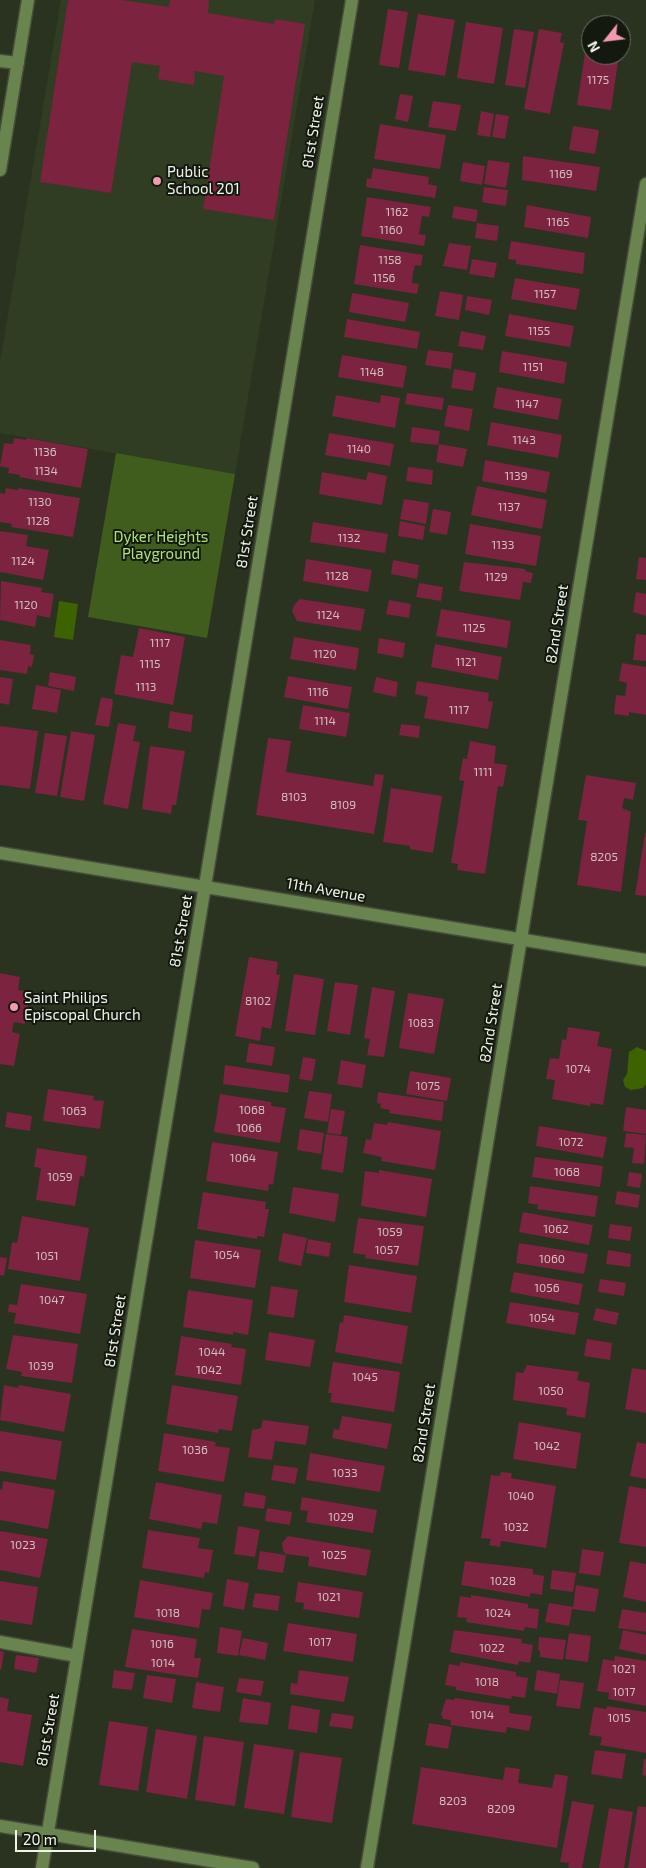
<!DOCTYPE html>
<html>
<head>
<meta charset="utf-8">
<style>
  body { margin:0 }
  #map { position:relative; width:646px; height:1868px; overflow:hidden; background:#29331f; font-family:"Exo 2",sans-serif }
  canvas { display:block }
  .north { position:absolute; left:581px; top:15px; width:50px; height:50px; box-sizing:border-box; background:#141910; border:1px solid #6c7167; border-radius:50%; rotate:241deg; font-size:14px; font-weight:700; line-height:20px; text-align:center; color:#eff6e9 }
  .north::after { content:''; display:block; margin:auto; width:18px; height:22px; background:#f29aae; clip-path:polygon(50% 0,100% 100%,50% 72%,0 100%) }
  .scale { position:absolute; left:15px; top:1830px; width:81px; height:22px; box-sizing:border-box; border:2px solid #eff6e9; border-top:0; padding-left:6px; font-size:15px; line-height:18px; white-space:nowrap; color:#eff6e9; -webkit-text-stroke:4px #141910; paint-order:stroke }
</style>
</head>
<body>
<div id="map">
<canvas width="646" height="1868"></canvas>
<div class="north">N</div>
<div class="scale">20 m</div>
</div>
<script>
const context = document.querySelector('canvas').getContext('2d');
context.lineJoin = 'round';
function fillPath(path, color) { context.fillStyle = color; context.fill(path, 'evenodd'); }
const toPath = rows => new Path2D(rows.map(r => 'M' + r).join(''));
function trace(path, color, width, dash) { context.strokeStyle = color; context.lineWidth = width; context.lineCap = dash ? 'butt' : 'round'; context.setLineDash(dash || []); context.stroke(path); }
function label(font, color, halo, rows, align = 'center') {
  context.font = font + ' "Exo 2",sans-serif'; context.lineWidth = 4; context.setLineDash([]); context.textBaseline = 'middle'; context.strokeStyle = halo; context.fillStyle = color; for (const [text, x, y, turn = 0] of rows) {
    context.save(); context.translate(x, y); context.rotate((+turn || 0) * Math.PI / 180); context.textAlign = isNaN(turn) ? turn : align; if (halo) context.strokeText(text, 0, 0); context.fillText(text, 0, 0); context.restore();
  }
}
const built = toPath([
  [61,0,315,0,235,474,0,433,0,362]
]);
const green = toPath([
  [116,453,235,474,207,638,88,617]
]);
const water = toPath([
  [59,601,78,604,73,640,54,637],
  [637,1047,646,1051,646,1084,643,1088,631,1090,625,1087,623,1080,627,1074,629,1052]
]);
const building = toPath([
  [68,0,122,0,169,7,170,0,209,0,208,13,274,24,275,19,305,24,274,220,203,209,224,76,195,71,194,85,158,79,160,66,132,62,111,193,40,182],
  [388,9,408,12,399,68,379,65],
  [418,14,455,20,445,76,408,70],
  [466,22,503,28,494,84,457,78],
  [514,29,534,32,525,88,505,85],
  [539,29,562,33,560,42,564,43,550,114,524,109],
  [587,40,591,41,591,55,619,55,611,110,577,105],
  [400,94,413,96,408,122,395,119],
  [433,101,461,105,456,131,428,127],
  [481,111,494,114,490,137,477,135],
  [496,114,509,116,505,139,492,137],
  [380,124,446,135,440,169,374,159],
  [573,126,599,130,595,154,569,150],
  [523,156,600,167,596,191,522,180],
  [488,160,510,163,506,188,484,184],
  [463,162,485,166,482,185,460,181],
  [373,168,429,177,428,184,437,186,435,198,366,187,367,178,371,179],
  [484,187,508,190,506,206,482,202],
  [367,197,431,207,429,217,422,216,419,234,426,235,424,246,361,236],
  [527,205,591,217,588,238,524,227],
  [454,206,478,210,476,222,452,218],
  [477,223,499,226,497,241,475,238],
  [511,241,585,253,583,274,516,264,516,260,508,259],
  [449,243,471,246,467,270,443,266],
  [360,245,423,255,421,266,415,265,413,273,412,283,419,284,417,294,354,284],
  [472,259,497,263,494,278,469,274],
  [515,278,580,289,576,310,511,299],
  [440,291,463,295,459,320,435,316],
  [352,293,409,303,405,322,349,312],
  [467,296,492,300,489,315,465,310],
  [509,314,574,326,570,347,505,336],
  [347,319,420,332,417,349,344,337],
  [461,331,486,336,483,350,458,346],
  [428,350,453,353,451,369,425,365],
  [502,351,567,362,564,384,499,372],
  [342,355,407,366,403,388,338,377],
  [454,369,476,373,473,391,451,388],
  [497,387,562,399,558,420,493,408],
  [407,393,444,398,442,410,405,404],
  [336,395,380,403,381,395,400,398,395,428,332,416],
  [448,405,473,409,469,431,444,426],
  [491,422,562,435,558,458,487,445],
  [412,427,440,431,438,445,410,442],
  [329,433,394,444,390,466,325,455],
  [14,438,26,440,26,438,88,449,81,488,19,477,20,475,8,473,9,468,0,466,4,443,13,444],
  [439,444,467,449,463,467,436,462],
  [485,460,550,472,546,493,482,481],
  [408,467,433,470,432,485,406,481],
  [322,472,366,480,368,472,387,476,382,505,319,494],
  [477,486,547,500,542,529,471,515],
  [6,488,18,490,18,488,80,498,73,537,11,527,12,524,0,522,0,493,5,494],
  [404,499,429,503,426,524,400,519],
  [433,509,451,512,447,535,429,532],
  [400,521,425,526,423,540,398,536],
  [313,522,388,534,385,553,310,542],
  [470,524,541,536,536,566,465,554],
  [0,531,28,535,26,546,49,550,43,580,0,572],
  [639,557,646,558,646,580,636,579],
  [306,559,372,570,368,592,303,581],
  [393,560,419,565,417,579,391,574],
  [464,562,525,569,525,571,533,573,531,583,523,582,520,600,459,591],
  [1,581,42,588,41,592,54,594,50,618,37,615,35,627,0,620],
  [419,583,443,587,441,601,416,597],
  [636,592,646,594,646,616,633,612],
  [300,599,365,609,361,631,297,621,292,611,294,605],
  [389,600,411,604,409,618,386,614],
  [441,609,511,621,507,648,436,636],
  [139,628,185,637,173,705,114,694,121,655,133,657],
  [636,634,646,635,646,661,633,660],
  [294,637,359,648,356,670,290,659],
  [379,638,405,643,403,658,377,653],
  [0,640,31,645,30,654,34,655,32,667,28,666,27,674,0,670],
  [435,644,502,657,498,680,431,667],
  [622,663,646,667,646,715,629,712,629,716,614,714,616,695,625,696,627,683,619,681],
  [50,672,76,677,74,691,48,686],
  [288,676,352,687,348,709,284,697],
  [0,677,13,679,9,705,0,703],
  [376,677,398,682,396,697,373,692],
  [417,681,489,693,488,701,493,702,488,729,424,718,428,697,415,694],
  [36,685,61,690,57,713,32,709],
  [101,697,112,699,113,702,109,727,95,725],
  [303,705,350,713,346,737,299,729],
  [170,711,193,715,191,732,168,728],
  [118,723,136,726,133,741,140,742,128,809,103,804],
  [401,724,420,726,419,738,399,735],
  [0,726,38,731,30,789,0,785],
  [71,731,95,735,84,801,60,797],
  [45,733,67,736,57,796,35,793],
  [268,738,291,741,286,772,373,786,375,774,384,775,374,834,256,815],
  [470,741,496,746,494,763,507,765,503,787,498,786,485,874,457,870,458,864,451,863,464,781,459,780,463,758,467,759],
  [150,746,185,751,176,805,172,805,171,814,142,809],
  [586,775,636,783,633,800,624,798,622,808,631,812,621,892,577,885,587,821,578,820],
  [391,788,442,796,433,853,410,849,410,846,383,842],
  [645,833,646,833,646,896,635,895],
  [249,957,278,962,276,974,280,975,271,1029,262,1027,260,1041,235,1036],
  [0,973,20,977,18,990,30,992,25,1024,14,1022,12,1032,20,1034,14,1066,0,1064],
  [294,974,324,979,315,1035,285,1031],
  [335,982,358,985,350,1035,327,1031],
  [372,987,395,991,384,1057,367,1055,370,1039,364,1038],
  [408,993,444,999,434,1054,399,1048],
  [568,1027,600,1032,597,1046,612,1049,603,1105,591,1103,590,1106,552,1099,555,1080,546,1079,550,1058,559,1059,562,1039,566,1040],
  [249,1043,275,1047,272,1066,246,1062],
  [303,1057,316,1059,312,1081,299,1079],
  [341,1060,366,1065,362,1088,337,1084],
  [225,1065,290,1075,288,1093,223,1084],
  [410,1071,451,1078,447,1101,406,1094],
  [48,1089,94,1096,93,1100,104,1101,100,1129,43,1121],
  [309,1091,332,1094,328,1122,304,1118],
  [378,1092,444,1102,442,1121,389,1113,390,1110,380,1108,381,1104,377,1103],
  [220,1094,271,1102,271,1106,286,1108,280,1143,214,1132],
  [626,1107,646,1110,646,1134,623,1131],
  [331,1109,345,1111,341,1135,327,1133],
  [7,1112,32,1116,30,1131,5,1127],
  [388,1122,441,1131,435,1170,381,1161,382,1157,363,1153,366,1139,371,1140,374,1123,387,1125],
  [539,1126,607,1137,603,1158,536,1146],
  [300,1129,324,1133,321,1154,297,1150],
  [626,1133,646,1135,644,1164,632,1163,634,1148,624,1147],
  [326,1134,348,1137,343,1173,321,1169],
  [212,1142,278,1152,273,1185,269,1184,268,1191,206,1181],
  [37,1148,87,1156,84,1177,80,1176,75,1206,36,1200,41,1168,34,1167],
  [535,1157,603,1166,600,1187,532,1177],
  [379,1170,432,1179,426,1217,361,1206,365,1171,379,1173],
  [629,1172,642,1174,640,1188,627,1186],
  [530,1186,598,1196,595,1217,537,1209,538,1205,528,1203],
  [293,1187,339,1194,335,1222,289,1213],
  [617,1191,640,1195,638,1208,615,1204],
  [203,1192,266,1202,265,1209,269,1209,264,1237,257,1236,257,1239,197,1229],
  [523,1212,593,1225,589,1245,519,1232],
  [22,1216,89,1228,80,1281,8,1269,12,1242,17,1243],
  [358,1218,424,1226,418,1266,365,1258,366,1255,353,1253],
  [610,1224,632,1227,630,1241,608,1238],
  [283,1233,307,1238,301,1266,278,1261],
  [308,1239,331,1243,329,1257,306,1253],
  [195,1240,261,1250,255,1288,190,1278],
  [519,1243,588,1254,584,1274,516,1263],
  [608,1250,631,1254,630,1267,606,1264],
  [0,1257,7,1258,4,1276,0,1275],
  [349,1265,417,1276,411,1313,344,1302],
  [514,1272,583,1284,579,1305,510,1292],
  [600,1279,626,1283,624,1296,598,1292],
  [21,1284,87,1294,80,1334,14,1323,16,1313,8,1312,9,1304,17,1305],
  [271,1286,298,1290,294,1318,267,1314],
  [188,1290,253,1300,248,1335,233,1332,233,1335,183,1327],
  [510,1302,579,1313,575,1335,506,1323],
  [596,1308,619,1313,616,1325,593,1320],
  [344,1315,408,1326,402,1364,335,1352,340,1322,343,1323],
  [269,1332,315,1340,310,1367,265,1360],
  [13,1335,78,1344,72,1383,21,1376,22,1372,6,1369],
  [181,1336,232,1344,231,1347,246,1349,241,1385,175,1375],
  [587,1339,612,1343,610,1360,584,1356],
  [333,1362,400,1372,394,1412,330,1402,332,1393,328,1393],
  [527,1365,579,1372,577,1380,590,1383,585,1418,566,1415,567,1408,513,1400,516,1372,523,1373],
  [632,1368,646,1370,646,1413,625,1409],
  [4,1385,18,1388,19,1385,71,1394,64,1432,0,1420],
  [172,1385,238,1396,232,1431,219,1429,218,1433,166,1424],
  [342,1416,392,1424,387,1449,332,1438,334,1429,339,1430],
  [263,1420,309,1426,306,1445,275,1441,272,1460,248,1457,252,1430,261,1428],
  [519,1422,581,1433,576,1469,513,1459],
  [0,1431,62,1441,56,1480,0,1471],
  [164,1433,216,1442,215,1446,230,1448,224,1482,158,1471],
  [637,1442,646,1444,646,1479,630,1476],
  [310,1453,385,1466,380,1492,306,1480],
  [274,1465,298,1468,295,1484,271,1480],
  [501,1472,512,1473,511,1478,556,1486,546,1548,501,1541,500,1547,489,1545,491,1539,481,1538,491,1475,500,1476],
  [3,1481,55,1490,48,1529,0,1520,0,1489,2,1490],
  [156,1482,222,1495,217,1524,203,1522,201,1529,149,1519],
  [629,1486,646,1489,646,1547,619,1543],
  [245,1492,266,1496,264,1509,243,1506],
  [302,1497,377,1510,373,1533,306,1522,308,1511,300,1510],
  [267,1508,292,1512,290,1525,265,1521],
  [238,1526,260,1530,255,1557,234,1554],
  [148,1530,200,1538,198,1548,213,1550,209,1573,205,1572,204,1578,142,1568],
  [0,1531,48,1539,40,1578,0,1570],
  [288,1536,371,1550,366,1576,308,1566,309,1557,286,1554,283,1551,282,1543],
  [582,1549,604,1552,600,1576,579,1573],
  [260,1551,286,1555,283,1573,257,1569],
  [465,1561,533,1569,533,1574,544,1576,542,1595,530,1593,530,1597,461,1585],
  [630,1561,646,1564,646,1602,623,1597],
  [552,1570,576,1573,573,1592,550,1589],
  [227,1579,249,1583,244,1610,223,1606],
  [140,1580,213,1593,210,1610,202,1609,199,1628,134,1617],
  [0,1581,38,1587,32,1625,0,1620],
  [298,1582,363,1592,359,1618,303,1609,304,1603,295,1602],
  [576,1585,599,1589,595,1612,572,1609,569,1626,545,1622,549,1603,573,1607],
  [255,1593,280,1596,278,1611,252,1607],
  [471,1595,528,1604,528,1608,539,1609,537,1629,525,1627,524,1631,466,1622,467,1618,457,1617,460,1596,471,1598],
  [622,1609,646,1613,646,1632,618,1628],
  [288,1623,357,1634,353,1662,283,1651],
  [220,1627,242,1631,238,1656,217,1653],
  [132,1629,197,1639,194,1658,201,1658,198,1678,125,1667],
  [454,1630,522,1639,521,1643,533,1645,530,1663,519,1661,518,1665,450,1652],
  [623,1630,646,1635,646,1655,619,1649],
  [569,1633,591,1636,588,1662,565,1659],
  [539,1637,566,1640,563,1660,540,1657,540,1651,538,1650],
  [243,1638,268,1643,265,1660,239,1655],
  [0,1651,4,1652,1,1670,0,1670],
  [16,1655,39,1658,36,1673,14,1669],
  [615,1656,646,1661,646,1706,608,1699,609,1693,597,1691,603,1659,614,1661],
  [460,1662,516,1672,516,1676,528,1678,525,1698,512,1696,511,1699,456,1690,456,1687,445,1685,449,1664,460,1666],
  [114,1670,135,1673,132,1690,112,1688],
  [299,1670,349,1677,344,1702,290,1694,291,1683,297,1684],
  [537,1670,560,1674,557,1694,534,1690],
  [147,1675,176,1679,172,1703,143,1698],
  [239,1678,264,1681,261,1696,236,1692],
  [560,1680,584,1683,580,1709,556,1706],
  [196,1682,224,1687,220,1712,192,1708],
  [0,1697,9,1699,7,1711,32,1715,23,1766,0,1762],
  [243,1698,271,1703,268,1725,239,1722],
  [455,1698,510,1706,509,1713,532,1716,529,1731,507,1727,506,1733,450,1725,451,1720,443,1719,441,1714,446,1699,454,1700],
  [291,1705,320,1710,317,1733,288,1729],
  [607,1706,646,1712,646,1753,600,1745,602,1737,589,1735,594,1707,606,1709],
  [332,1713,354,1716,352,1729,329,1726],
  [109,1721,148,1727,138,1791,99,1785],
  [429,1723,452,1727,448,1749,425,1745],
  [156,1729,197,1736,187,1799,146,1792],
  [204,1736,244,1742,235,1806,195,1800],
  [254,1744,294,1750,284,1814,244,1808],
  [595,1750,626,1754,622,1779,591,1774],
  [300,1752,342,1758,332,1823,291,1817],
  [644,1759,646,1759,646,1776,642,1775],
  [421,1767,503,1780,505,1767,520,1769,518,1783,552,1788,555,1774,568,1776,557,1848,412,1824],
  [572,1801,594,1805,582,1868,568,1868,569,1863,560,1862],
  [638,1806,646,1807,646,1868,628,1868],
  [609,1808,633,1812,624,1868,599,1868]
]);
const minor = toPath([
  [0,61,18,63],
  [0,170,28,0],
  [0,853,646,960],
  [0,1642,77,1656],
  [0,1826,253,1868],
  [42,1868,352,0],
  [367,1868,646,184]
]);
const markers = [
  [157,181,5,"#f29aae"],
  [14,1007,5,"#f29aae"]
];
const numberNames = [
  ["1175",598,80],
  ["1169",561,174],
  ["1162",397,212],
  ["1165",558,222],
  ["1160",391,230],
  ["1158",390,260],
  ["1156",384,278],
  ["1157",545,294],
  ["1155",539,331],
  ["1151",533,367],
  ["1148",372,372],
  ["1147",527,404],
  ["1143",524,440],
  ["1140",359,449],
  ["1136",45,452],
  ["1134",46,471],
  ["1139",516,476],
  ["1130",40,502],
  ["1137",509,507],
  ["1128",38,521],
  ["1132",349,538],
  ["1133",503,545],
  ["1124",23,561],
  ["1128",337,576],
  ["1129",496,577],
  ["1120",26,605],
  ["1124",328,615],
  ["1125",474,628],
  ["1117",160,643],
  ["1120",325,654],
  ["1121",466,662],
  ["1115",150,664],
  ["1113",146,687],
  ["1116",318,692],
  ["1117",459,710],
  ["1114",325,721],
  ["1111",483,772],
  ["8103",294,797],
  ["8109",343,805],
  ["8205",604,857],
  ["8102",258,1001],
  ["1083",421,1023],
  ["1074",578,1069],
  ["1075",428,1086],
  ["1068",252,1110],
  ["1063",74,1111],
  ["1066",249,1128],
  ["1072",571,1142],
  ["1064",243,1158],
  ["1068",567,1172],
  ["1059",60,1177],
  ["1062",556,1229],
  ["1059",390,1232],
  ["1057",387,1250],
  ["1054",227,1255],
  ["1051",47,1256],
  ["1060",552,1259],
  ["1056",547,1288],
  ["1047",52,1300],
  ["1054",542,1318],
  ["1044",212,1352],
  ["1039",41,1366],
  ["1042",209,1370],
  ["1045",365,1377],
  ["1050",551,1391],
  ["1042",547,1446],
  ["1036",195,1450],
  ["1033",345,1473],
  ["1040",521,1496],
  ["1029",341,1517],
  ["1032",516,1527],
  ["1023",23,1545],
  ["1025",334,1555],
  ["1028",503,1581],
  ["1021",329,1597],
  ["1018",168,1613],
  ["1024",498,1613],
  ["1017",320,1642],
  ["1016",162,1644],
  ["1022",492,1648],
  ["1014",163,1663],
  ["1021",624,1669],
  ["1018",487,1682],
  ["1017",624,1692],
  ["1014",482,1715],
  ["1015",619,1718],
  ["8203",453,1801],
  ["8209",501,1809]
];
const streetNames = [
  ["81st Street",313,132,-81],
  ["81st Street",247,532,-81],
  ["82nd Street",557,624,-81],
  ["11th Avenue",326,890,10],
  ["81st Street",181,931,-80],
  ["82nd Street",491,1023,-81],
  ["81st Street",115,1331,-81],
  ["82nd Street",424,1423,-81],
  ["81st Street",48,1730,-80]
];
const poiNames = [
  ["Public",167,172],
  ["School 201",167,189],
  ["Saint Philips",24,998],
  ["Episcopal Church",24,1015]
];
const parkNames = [
  ["Dyker Heights",161,537],
  ["Playground",161,554]
];
fillPath(built, '#303d23');
fillPath(green, '#415d1e');
fillPath(water, '#3d6200');
fillPath(building, '#7b233f');
trace(minor, '#454e3b', 15);
trace(minor, '#69844f', 12);
for (const [x, y, r, color] of markers) { const dot = new Path2D(); dot.arc(x, y, r, 0, 2 * Math.PI); context.fillStyle = color; context.fill(dot); trace(dot, '#141910', 2); }
label('12px', '#d2c1be', null, numberNames);
label('15px', '#eff6e9', '#141910', streetNames);
label('15px', '#eff6e9', '#141910', poiNames, 'left');
label('15px', '#aee474', '#141910', parkNames);
</script>
</body>
</html>
